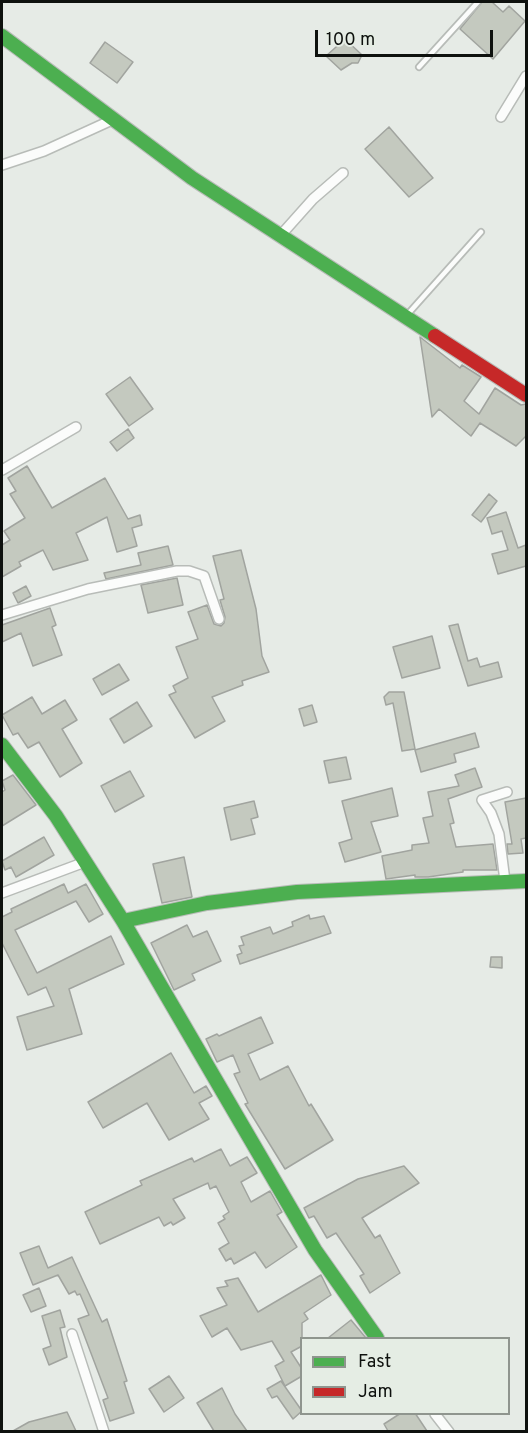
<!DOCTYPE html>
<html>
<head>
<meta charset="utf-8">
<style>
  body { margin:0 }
  #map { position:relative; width:528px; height:1433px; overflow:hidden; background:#e6ebe6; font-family:Overpass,sans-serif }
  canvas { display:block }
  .frame { position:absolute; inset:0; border:3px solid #0e110e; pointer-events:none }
  .legend { position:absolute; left:300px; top:1337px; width:210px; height:78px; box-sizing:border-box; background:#e5ede4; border:2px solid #8f958e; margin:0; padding:8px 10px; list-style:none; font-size:18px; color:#0e110e }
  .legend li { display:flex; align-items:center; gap:12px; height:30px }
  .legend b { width:30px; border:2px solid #8f958e }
  .scale { position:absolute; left:315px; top:30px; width:178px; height:27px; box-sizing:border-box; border:3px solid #0e110e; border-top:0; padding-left:8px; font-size:18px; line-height:21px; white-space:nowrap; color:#0e110e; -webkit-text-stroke:4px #e5ede4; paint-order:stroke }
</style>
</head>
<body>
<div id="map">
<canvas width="528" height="1433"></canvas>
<div class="frame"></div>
<ul class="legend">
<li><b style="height:8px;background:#4caf50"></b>Fast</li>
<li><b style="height:8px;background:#c62828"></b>Jam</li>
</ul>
<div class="scale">100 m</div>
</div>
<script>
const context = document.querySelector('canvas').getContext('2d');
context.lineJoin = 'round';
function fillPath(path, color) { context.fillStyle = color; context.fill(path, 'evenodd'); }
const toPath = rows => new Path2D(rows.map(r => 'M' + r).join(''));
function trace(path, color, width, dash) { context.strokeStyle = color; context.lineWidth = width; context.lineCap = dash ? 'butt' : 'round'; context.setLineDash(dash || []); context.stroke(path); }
const building = toPath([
  [482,2,492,2,503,12,509,6,525,21,493,59,460,29,482,2],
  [345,39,362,55,358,63,352,63,341,70,326,56,345,39],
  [105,42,133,62,117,83,90,63,105,42],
  [389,127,433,178,409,197,365,149,389,127],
  [420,337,460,368,462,365,481,377,464,401,479,414,495,388,521,405,526,404,526,436,516,446,480,423,471,436,439,409,432,417,420,337],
  [130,377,153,409,129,426,106,394,130,377],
  [128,429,134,438,117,451,110,442,128,429],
  [27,466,52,508,105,478,128,519,140,515,142,525,132,528,137,546,117,552,107,517,76,533,88,560,53,570,43,550,19,562,21,566,2,577,2,545,10,540,4,531,25,518,10,494,16,491,8,478,27,466],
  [489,494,497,501,481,522,472,515,489,494],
  [506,512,518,548,526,545,526,566,498,574,492,554,508,550,502,531,492,534,487,518,506,512],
  [168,546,173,565,106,579,104,573,141,565,138,553,168,546],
  [241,550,256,609,262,656,269,672,242,681,243,685,212,697,225,721,195,738,169,695,176,692,173,686,188,678,176,647,198,639,188,612,207,605,214,624,221,626,224,623,225,617,220,600,224,599,213,556,241,550],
  [177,578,183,605,148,613,141,585,177,578],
  [26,586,31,596,18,603,13,593,26,586],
  [50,608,56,625,52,627,62,655,33,666,21,633,2,642,2,625,50,608],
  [458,624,468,661,477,658,480,667,498,662,502,677,468,686,449,626,458,624],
  [432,636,440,668,402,678,393,647,432,636],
  [119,664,129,680,102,695,93,679,119,664],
  [389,692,404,692,415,749,402,751,393,703,386,705,384,697,389,692],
  [32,697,42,714,65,700,77,720,62,729,82,763,60,777,39,742,28,748,18,733,13,735,2,715,32,697],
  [137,702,152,726,124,743,110,719,137,702],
  [312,705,317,722,304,726,299,709,312,705],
  [475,733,479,747,454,754,456,762,421,772,415,750,475,733],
  [346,757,351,779,329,783,324,761,346,757],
  [475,768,482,787,448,799,454,823,450,824,456,847,493,844,497,870,463,870,463,872,428,877,415,877,415,875,386,879,382,856,412,850,412,845,429,843,423,818,433,816,428,792,459,786,455,775,475,768],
  [130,771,144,796,115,812,101,786,130,771],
  [13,775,36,805,2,826,2,792,5,790,2,781,13,775],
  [392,788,398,816,371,822,381,852,345,862,339,843,352,839,342,801,392,788],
  [526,798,526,838,521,839,523,853,508,854,507,844,512,844,505,802,526,798],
  [254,801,258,817,251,819,255,834,231,840,224,808,254,801],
  [44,837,54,855,16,877,11,867,5,870,2,861,44,837],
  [184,857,192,897,162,903,153,864,184,857],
  [64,884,68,893,86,884,103,914,89,922,76,901,15,930,37,973,111,936,124,964,69,989,82,1034,27,1050,17,1017,54,1006,46,987,28,995,2,943,2,917,12,912,11,909,64,884],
  [309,915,310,919,324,916,331,933,240,964,237,955,242,953,239,946,244,945,241,937,270,927,273,934,293,926,292,922,309,915],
  [187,925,193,937,207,931,221,961,192,974,195,980,174,990,151,943,187,925],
  [491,957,502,957,502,968,490,967,491,957],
  [261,1017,273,1043,248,1054,260,1080,288,1066,309,1106,311,1104,333,1140,285,1169,245,1104,248,1103,234,1074,240,1072,233,1055,217,1062,206,1039,217,1034,219,1036,261,1017],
  [171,1053,194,1093,206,1086,212,1096,199,1103,209,1119,169,1140,147,1103,103,1128,88,1102,171,1053],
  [221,1149,230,1166,247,1157,257,1173,241,1182,251,1202,270,1191,282,1212,277,1215,297,1247,266,1268,255,1252,234,1264,231,1258,226,1261,219,1249,229,1243,218,1223,225,1219,223,1216,229,1212,216,1186,210,1189,208,1183,173,1199,185,1218,173,1225,171,1222,164,1226,159,1217,100,1244,85,1212,142,1185,140,1181,192,1158,194,1162,221,1149],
  [404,1166,419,1183,362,1218,375,1238,380,1235,400,1273,370,1293,360,1276,364,1274,336,1233,327,1238,314,1216,309,1218,304,1208,358,1179,404,1166],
  [39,1246,48,1268,72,1257,102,1322,107,1319,127,1381,124,1382,134,1413,110,1421,103,1400,108,1398,78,1319,89,1315,80,1294,77,1295,75,1291,69,1294,58,1275,33,1285,20,1253,39,1246],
  [321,1275,331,1295,304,1313,308,1319,302,1323,302,1346,291,1352,302,1369,302,1376,285,1386,275,1366,284,1361,272,1341,241,1350,227,1328,212,1337,200,1316,227,1305,217,1288,228,1286,225,1281,238,1278,258,1312,321,1275],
  [39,1288,46,1306,31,1312,23,1295,39,1288],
  [60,1310,65,1327,60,1328,67,1357,49,1365,43,1349,51,1346,42,1316,60,1310],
  [351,1320,366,1338,328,1338,351,1320],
  [169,1376,184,1398,164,1412,149,1389,169,1376],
  [281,1381,302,1411,293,1419,277,1396,272,1398,267,1389,281,1381],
  [222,1388,235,1414,247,1431,214,1431,197,1403,222,1388],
  [67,1412,76,1431,13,1431,29,1422,67,1412],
  [401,1413,415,1413,427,1431,388,1431,384,1424,401,1413]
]);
const lane = toPath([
  [419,67,478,2],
  [407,315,481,232]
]);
const street = toPath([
  [501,117,526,76],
  [2,165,44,151,112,120],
  [280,236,313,199,343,173],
  [2,470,76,427],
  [2,615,88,589,177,571,189,571,204,576,219,619],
  [505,881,499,834,491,813,482,800,507,792],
  [2,893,85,862],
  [72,1334,104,1432],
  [435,1414,449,1432]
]);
const fast = toPath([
  [2,36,192,178,435,336],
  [2,745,56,816,123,921,315,1250,377,1338],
  [123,921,207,903,297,892,526,881]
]);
const jam = toPath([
  [435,336,526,395]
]);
fillPath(building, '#c4c9bf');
trace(building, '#a1a49f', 1.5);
trace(lane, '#b8bcb8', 8);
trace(street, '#b8bcb8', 12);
trace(fast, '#b8bcb8', 16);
trace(jam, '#b8bcb8', 16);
trace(lane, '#fbfcfb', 4.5);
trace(street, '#fbfcfb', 9);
trace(fast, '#4caf50', 14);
trace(jam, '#c62828', 14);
</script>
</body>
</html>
